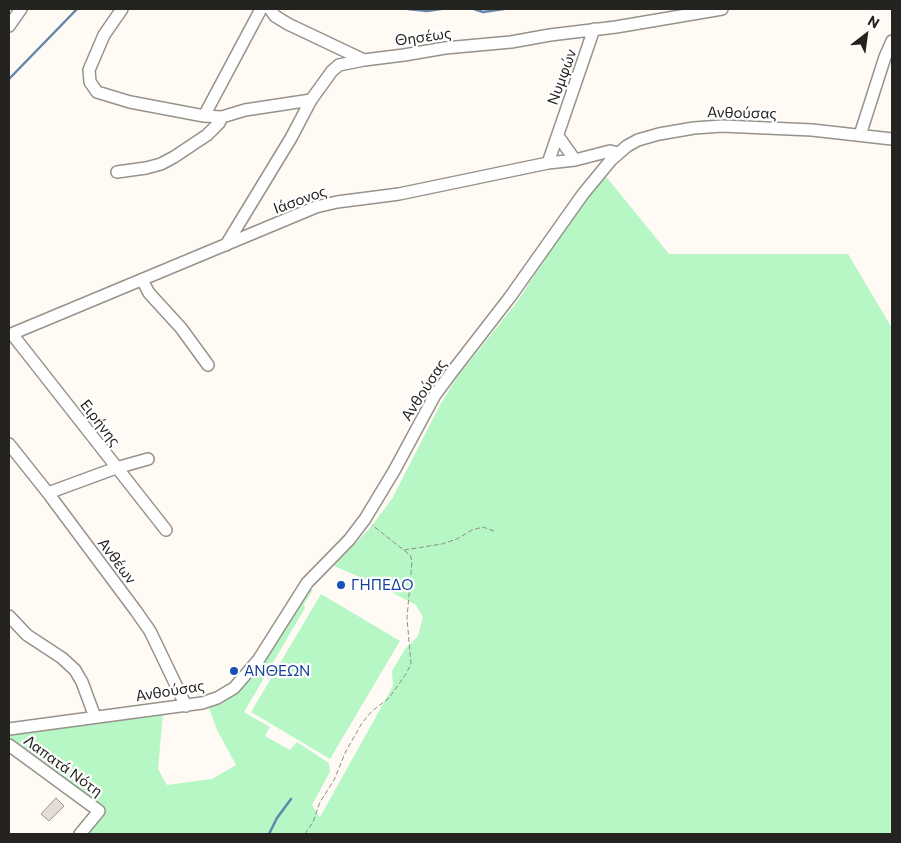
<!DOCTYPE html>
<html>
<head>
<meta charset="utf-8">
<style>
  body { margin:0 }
  #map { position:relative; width:901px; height:843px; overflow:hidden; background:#fffaf4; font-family:Commissioner,sans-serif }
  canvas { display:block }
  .frame { position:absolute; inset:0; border:10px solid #252320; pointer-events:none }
  .north { position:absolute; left:841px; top:10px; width:50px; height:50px; -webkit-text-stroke:4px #fff; paint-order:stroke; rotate:30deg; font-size:14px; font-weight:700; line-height:20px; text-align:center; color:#252320 }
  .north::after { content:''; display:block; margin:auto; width:18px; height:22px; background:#252320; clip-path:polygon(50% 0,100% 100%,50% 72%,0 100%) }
</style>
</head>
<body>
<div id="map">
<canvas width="901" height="843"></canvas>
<div class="frame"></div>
<div class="north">N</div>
</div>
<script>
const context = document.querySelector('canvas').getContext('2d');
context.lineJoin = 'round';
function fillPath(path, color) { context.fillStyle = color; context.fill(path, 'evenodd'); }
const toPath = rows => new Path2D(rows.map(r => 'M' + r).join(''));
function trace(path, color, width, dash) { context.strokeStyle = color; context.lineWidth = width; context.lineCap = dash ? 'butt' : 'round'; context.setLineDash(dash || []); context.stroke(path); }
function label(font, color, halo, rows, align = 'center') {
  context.font = font + ' Commissioner,sans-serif'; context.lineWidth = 4.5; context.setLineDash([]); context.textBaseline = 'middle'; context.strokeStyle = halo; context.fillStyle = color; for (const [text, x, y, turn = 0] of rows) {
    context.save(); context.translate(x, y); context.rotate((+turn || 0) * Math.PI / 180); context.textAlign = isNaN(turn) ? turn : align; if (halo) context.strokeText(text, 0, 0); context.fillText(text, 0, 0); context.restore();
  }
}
const green = toPath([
  [604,174,669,254,848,254,892,328,892,834,87,834,104,816,101,807,9,741,9,733,110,719,163,714,158,769,167,785,212,779,236,765,217,730,208,705,229,696,310,589,313,590,304,604,305,608,244,712,270,727,265,736,290,750,297,742,329,763,330,772,312,805,320,817,393,686,392,671,405,649,418,636,423,617,416,605,376,584,334,566,370,528,392,499,440,405,458,376,517,302,572,217],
  [321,594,400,641,330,759,251,712]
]);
const stream = toPath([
  [408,9,427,11,441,9],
  [474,9,483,12,504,9],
  [9,79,77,9],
  [269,834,277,818,291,799]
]);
const building = toPath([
  [56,798,64,806,49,821,41,814,56,798]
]);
const path = toPath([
  [404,550,442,544,457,539,472,530,483,527,494,531],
  [305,834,313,822,320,802,334,780,346,751,362,723,372,711,389,698,406,674,411,664,407,618,412,561,410,555,372,525]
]);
const minor = toPath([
  [122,9,104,35,89,70,90,82,97,92,130,102,204,116,222,117,245,110,311,100],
  [270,9,275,16,288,24,364,60],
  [9,26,21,9],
  [204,116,261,9],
  [860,135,885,57,892,41],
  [558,136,575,160],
  [548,163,594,29],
  [117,172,146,168,161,164,174,157,207,135,219,123,222,117],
  [226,245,291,138,311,100,332,71,339,65,364,60,404,55,445,48,511,42,550,35,616,27,722,9],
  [142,280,149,293,181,328,208,365],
  [12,334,166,530],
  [9,335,316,207,337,202,399,194,548,163,575,160,610,151,618,153],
  [9,444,48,493,136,611,150,631,186,706],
  [48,493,116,468,148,459],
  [9,616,27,635,62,658,75,670,82,682,95,717],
  [9,729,202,703,217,698,234,688,259,659,307,583,349,540,365,519,394,471,435,395,452,372,510,297,583,194,611,160,627,146,638,140,659,134,694,128,722,126,812,130,892,139],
  [9,745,99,811,80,834]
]);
const markers = [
  [341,585,5,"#1a4fb4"],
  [234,671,5,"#1a4fb4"]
];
const streetNames = [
  ["Θησέως",423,37,-8],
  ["Νυμφών",562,77,-70],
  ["Ανθούσας",742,113,1],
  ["Ιάσονος",300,200,-20],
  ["Ανθούσας",424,390,-57],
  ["Ειρήνης",100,423,52],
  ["Ανθέων",117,561,53],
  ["Ανθούσας",170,691,-9],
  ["Λαπατά Νότη",63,766,36]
];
const transitNames = [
  ["ΓΗΠΕΔΟ",351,585],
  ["ΑΝΘΕΩΝ",244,671]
];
fillPath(green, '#b7f7c6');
trace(stream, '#6386ab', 2.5);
fillPath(building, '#e3ddd5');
trace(building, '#9c968f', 1);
trace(minor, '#97928b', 14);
trace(path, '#8f8c87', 1, [5, 2.5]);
trace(minor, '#fff', 11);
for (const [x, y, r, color] of markers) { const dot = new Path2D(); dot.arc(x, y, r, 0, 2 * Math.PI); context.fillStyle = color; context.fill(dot); trace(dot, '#fff', 2); }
label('15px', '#252320', '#fff', streetNames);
label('15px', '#164399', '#fff', transitNames, 'left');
</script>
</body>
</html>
